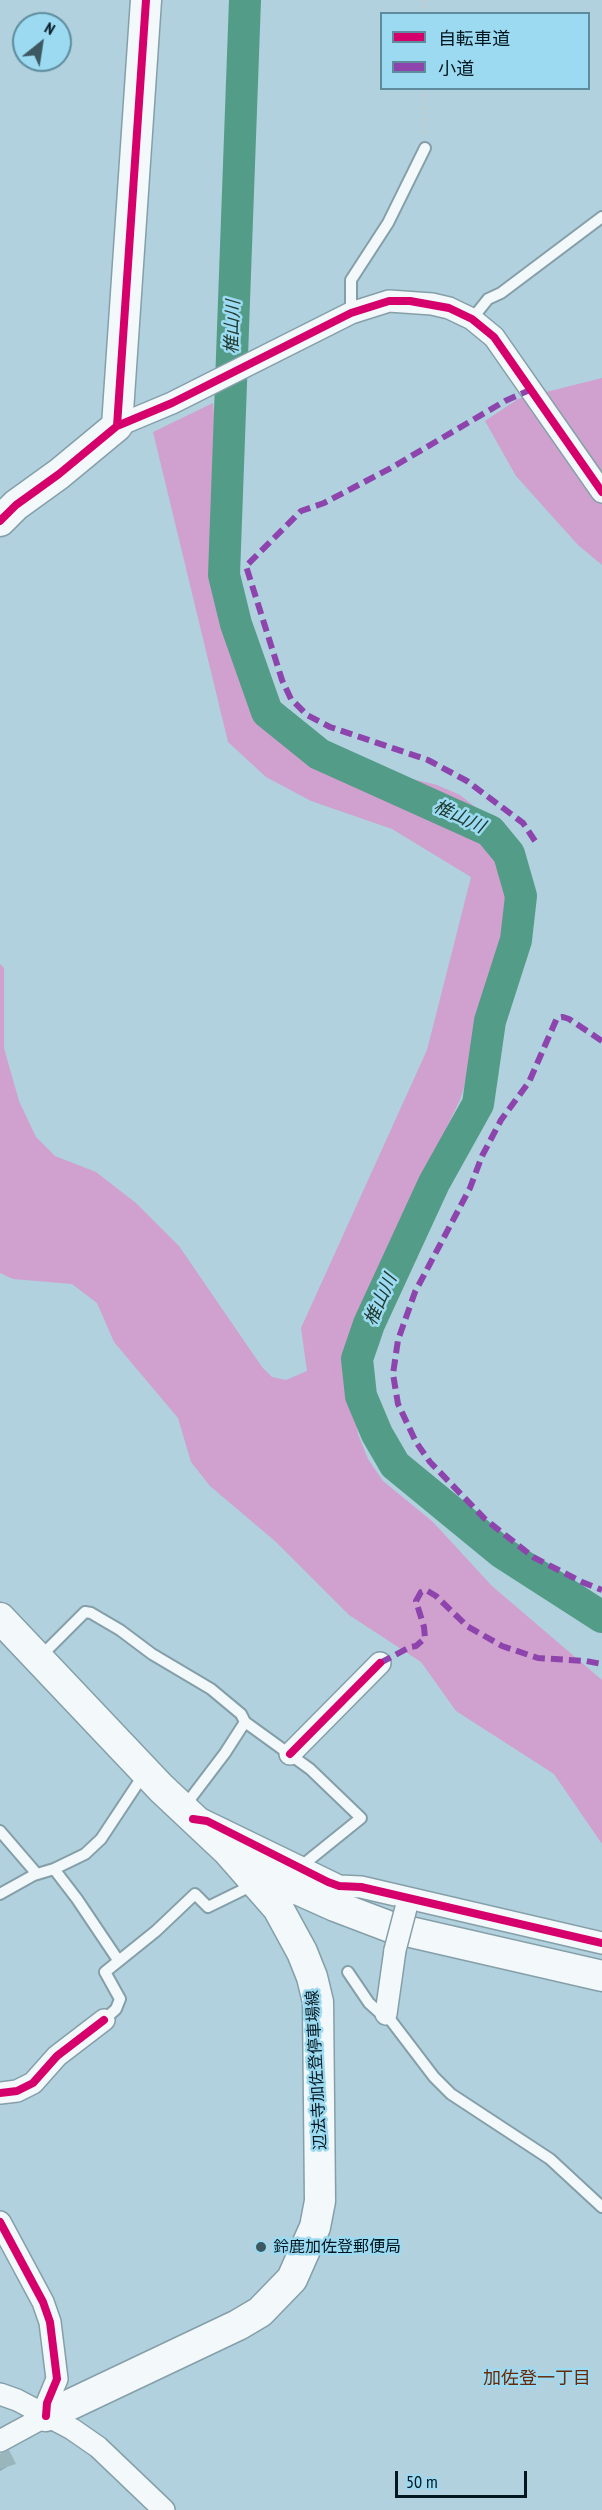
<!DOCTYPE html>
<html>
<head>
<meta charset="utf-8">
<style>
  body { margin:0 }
  #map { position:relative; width:602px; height:2510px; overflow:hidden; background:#b0d1dd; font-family:"PT Sans Narrow","Noto Sans JP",sans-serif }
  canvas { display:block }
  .legend { position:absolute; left:380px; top:12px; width:210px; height:78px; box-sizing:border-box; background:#9cdaf1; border:2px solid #5e8c9d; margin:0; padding:8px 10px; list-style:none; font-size:18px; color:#001720 }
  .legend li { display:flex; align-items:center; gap:12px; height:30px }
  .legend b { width:30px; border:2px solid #5e8c9d }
  .north { position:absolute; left:12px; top:12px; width:60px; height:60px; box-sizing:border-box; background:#9cdaf1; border:2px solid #5e8c9d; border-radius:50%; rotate:30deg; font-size:16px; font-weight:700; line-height:24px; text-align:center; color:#001720 }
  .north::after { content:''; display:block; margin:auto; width:21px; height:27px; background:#3e5862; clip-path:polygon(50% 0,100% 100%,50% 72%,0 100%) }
  .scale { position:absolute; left:395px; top:2471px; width:132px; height:27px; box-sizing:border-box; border:3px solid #001720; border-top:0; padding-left:8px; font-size:18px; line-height:21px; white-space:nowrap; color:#001720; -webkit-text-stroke:4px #9cdaf1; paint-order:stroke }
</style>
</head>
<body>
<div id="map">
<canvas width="602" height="2510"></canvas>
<ul class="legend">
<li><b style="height:8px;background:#d6006c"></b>自転車道</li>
<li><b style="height:8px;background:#8e44ad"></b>小道</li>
</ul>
<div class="north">N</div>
<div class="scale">50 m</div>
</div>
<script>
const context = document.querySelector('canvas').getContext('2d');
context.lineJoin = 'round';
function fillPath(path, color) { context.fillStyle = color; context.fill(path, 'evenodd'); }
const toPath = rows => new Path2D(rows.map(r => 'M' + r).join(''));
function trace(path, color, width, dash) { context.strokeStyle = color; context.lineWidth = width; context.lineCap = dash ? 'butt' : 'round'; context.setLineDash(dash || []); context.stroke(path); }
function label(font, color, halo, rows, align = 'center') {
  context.font = font + ' "PT Sans Narrow","Noto Sans JP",sans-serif'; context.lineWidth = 5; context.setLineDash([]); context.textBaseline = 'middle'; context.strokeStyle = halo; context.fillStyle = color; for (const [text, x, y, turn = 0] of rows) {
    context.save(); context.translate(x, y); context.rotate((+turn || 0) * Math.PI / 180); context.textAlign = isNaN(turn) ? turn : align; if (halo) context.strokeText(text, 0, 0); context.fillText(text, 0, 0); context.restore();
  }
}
const green = toPath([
  [602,378,602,565,578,545,516,476,485,421,518,399],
  [213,403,232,657,259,723,290,749,437,785,460,795,503,829,518,882,520,911,460,1100,353,1322,348,1351,349,1378,358,1434,368,1459,383,1481,433,1522,492,1586,602,1680,602,1844,554,1774,456,1711,421,1662,349,1615,276,1542,210,1486,191,1462,178,1418,114,1342,97,1303,72,1284,13,1279,0,1273,0,964,4,968,4,1048,19,1101,36,1137,55,1156,96,1172,136,1203,179,1246,262,1367,272,1377,286,1380,307,1371,301,1328,427,1050,471,877,392,829,311,801,266,777,228,742,153,432]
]);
const shadow = toPath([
  [0,2455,14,2463,0,2471]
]);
const river = toPath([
  [245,0,224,575,236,624,267,712,319,754,490,831,509,854,521,896,516,940,490,1021,478,1104,434,1183,369,1324,357,1359,361,1396,377,1434,395,1465,501,1552,602,1617]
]);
const building = toPath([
  [9,2450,16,2464,0,2469,0,2454]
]);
const path = toPath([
  [424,14,424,0],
  [425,88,425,134]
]);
const lane = toPath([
  [351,313,351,280,388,223,425,148],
  [472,319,488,299,501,293,602,217],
  [40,1657,85,1612,91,1613,120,1630,152,1654,211,1689,241,1714,245,1722,225,1753,184,1807],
  [245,1722,310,1769,361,1818,299,1868],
  [0,1831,37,1874],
  [54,1869,77,1899,118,1960],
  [0,1894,34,1875,54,1869,85,1854,101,1839,144,1774],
  [348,1972,369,2003,379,2012,386,2014,434,2077,451,2094,550,2159,602,2207],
  [104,2020,116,2009,120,1999,105,1972,156,1931,195,1894,208,1907,253,1885]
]);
const street = toPath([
  [117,426,172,403,351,313,389,301,432,304,449,308,472,319,494,337,602,492],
  [290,1754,380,1663],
  [203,1820,339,1886,361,1887,602,1943],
  [386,2014,395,1950],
  [0,2093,17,2091,33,2083,57,2056,104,2020],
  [0,2222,43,2302,50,2322,57,2379,47,2403,46,2416],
  [0,2394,17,2400,72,2429,98,2447,164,2510],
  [0,2441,46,2416]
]);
const secondary = toPath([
  [0,521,16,505,59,474,117,426,146,0],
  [0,1618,161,1788,228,1851,278,1908,302,1952,312,1977,318,2002,320,2201,315,2227,292,2279,260,2312,238,2325,46,2416],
  [247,1862,288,1885,335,1906,393,1928,602,1976]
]);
const streetBridge = toPath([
  [395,1950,406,1908]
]);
const quiet = toPath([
  [532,389,505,401,391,468,324,503,301,511,246,566,282,680,291,699,307,715,330,727,428,760,467,781,523,823,535,841],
  [602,1041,569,1019,563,1017,557,1018,529,1082,501,1120,482,1156,470,1188,415,1292,398,1340,393,1374,398,1404,416,1442,430,1462,485,1519,533,1557,582,1582,602,1590],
  [380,1663,410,1647,416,1646,425,1638,424,1627,416,1601,421,1592,426,1590,436,1596,467,1626,502,1646,538,1658,586,1661,602,1664]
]);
const cycleway = toPath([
  [117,426,146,0],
  [0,521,16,505,59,474,117,426,172,403,351,313,389,301,410,301,449,308,472,319,494,337,602,492],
  [290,1754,380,1663],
  [193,1819,207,1821,328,1882,339,1886,361,1887,602,1943],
  [0,2093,17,2091,33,2083,57,2056,104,2020],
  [0,2222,43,2302,50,2322,57,2379,47,2403,46,2416]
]);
const markers = [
  [261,2247,6,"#3e5862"]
];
const streetNames = [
  ["辺法寺加佐登停車場線",317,2070,-93]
];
const poiNames = [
  ["鈴鹿加佐登郵便局",273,2247]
];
const waterNames = [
  ["椎山川",233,327,-88],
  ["椎山川",459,817,25],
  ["椎山川",381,1300,-66]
];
const neighbourhoodNames = [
  ["加佐登一丁目",537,2379]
];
fillPath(green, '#d0a1ce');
fillPath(shadow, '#0003');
trace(river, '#539c87', 32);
fillPath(building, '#99b6bd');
trace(lane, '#859fa9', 14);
trace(street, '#859fa9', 24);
trace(secondary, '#859fa9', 33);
trace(path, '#c2ccd0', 3, [3, 3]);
trace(lane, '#f3f8fa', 10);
trace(street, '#f3f8fa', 21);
trace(secondary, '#f3f8fa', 30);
trace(streetBridge, '#859fa9', 24, []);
trace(streetBridge, '#f3f8fa', 21);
trace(quiet, '#8e44ad', 6, [12, 6]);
trace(cycleway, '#d6006c', 8);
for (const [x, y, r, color] of markers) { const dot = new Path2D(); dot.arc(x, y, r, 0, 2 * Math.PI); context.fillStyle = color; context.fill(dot); trace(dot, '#9cdaf1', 2); }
label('16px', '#001720', '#9cdaf1', streetNames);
label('16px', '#001720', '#9cdaf1', poiNames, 'left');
label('italic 18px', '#203a2e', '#9cdaf1', waterNames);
label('18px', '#692909', '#9cdaf1', neighbourhoodNames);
</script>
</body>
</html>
